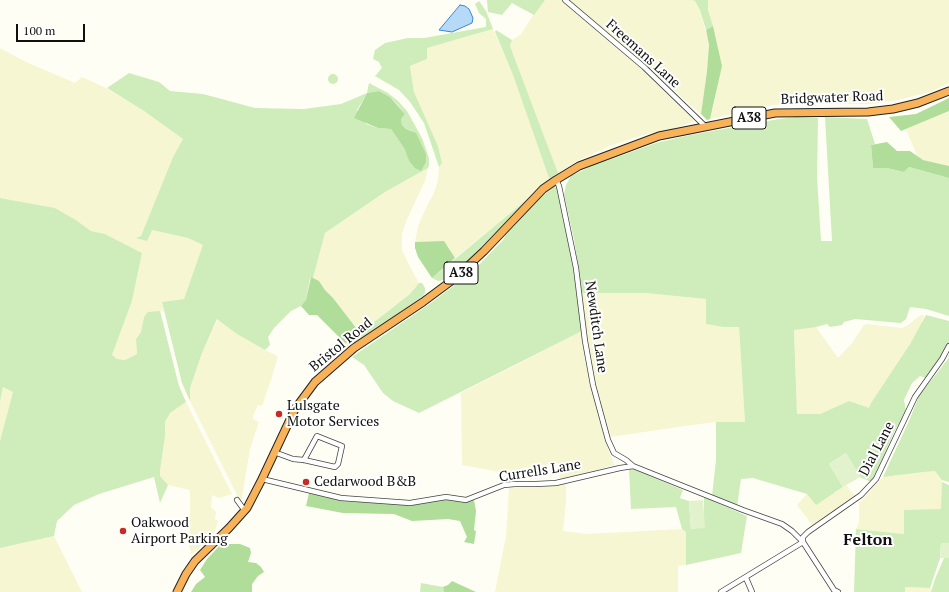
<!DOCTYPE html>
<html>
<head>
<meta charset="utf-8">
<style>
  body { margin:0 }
  #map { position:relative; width:949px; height:592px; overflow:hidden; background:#fffef4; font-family:"PT Serif",serif }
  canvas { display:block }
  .scale { position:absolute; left:16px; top:24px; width:69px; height:18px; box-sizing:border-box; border:2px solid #101010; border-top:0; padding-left:5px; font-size:12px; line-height:14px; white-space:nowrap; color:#101010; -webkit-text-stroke:3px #fff; paint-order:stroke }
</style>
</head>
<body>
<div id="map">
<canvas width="949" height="592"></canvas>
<div class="scale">100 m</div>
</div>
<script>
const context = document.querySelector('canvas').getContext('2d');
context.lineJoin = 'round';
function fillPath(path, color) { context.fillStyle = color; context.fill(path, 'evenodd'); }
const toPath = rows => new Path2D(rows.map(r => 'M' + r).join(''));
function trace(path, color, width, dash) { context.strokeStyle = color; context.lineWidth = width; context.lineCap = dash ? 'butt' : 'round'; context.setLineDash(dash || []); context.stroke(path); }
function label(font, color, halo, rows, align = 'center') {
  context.font = font + ' "PT Serif",serif'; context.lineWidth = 4; context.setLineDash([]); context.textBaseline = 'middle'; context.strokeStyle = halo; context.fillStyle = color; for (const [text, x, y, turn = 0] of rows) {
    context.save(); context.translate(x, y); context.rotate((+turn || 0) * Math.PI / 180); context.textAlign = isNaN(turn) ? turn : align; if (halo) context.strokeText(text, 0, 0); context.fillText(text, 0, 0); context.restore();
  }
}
const farmland = toPath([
  [545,0,561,0,642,70,695,121,673,129,643,135,610,146,579,160,558,173,510,46,512,40,521,34,539,6],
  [570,0,692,0,695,1,700,10,709,45,707,71,701,114],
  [708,0,949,0,949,83,930,92,898,100,871,104,791,104,773,105,710,119,716,96,718,47,708,10],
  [493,29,513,75,550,181,455,258,444,241,415,242,418,226,425,210,434,193,438,180,439,167,442,163,438,146,414,92,410,66,427,59,427,48],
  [0,48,26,62,75,83,82,77,106,88,144,111,183,139,173,157,141,236,152,230,188,238,204,245,184,299,162,302,164,312,160,311,144,316,141,332,136,339,137,354,125,360,117,359,112,355,132,301,142,253,105,234,91,231,76,220,55,208,0,198],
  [949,111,949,166,923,160,917,156,906,129],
  [428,168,425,181,407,219,402,234,402,250,410,267,419,283,410,294,360,333,333,298,325,290,319,281,313,278,325,233,385,192],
  [582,293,645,293,706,299,706,324,723,327,739,327,745,422,716,422,692,425,610,437,589,358],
  [923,315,924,316,921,325,910,344,871,403,869,409,849,401,820,414,797,414,794,329,816,327,838,358,852,343,864,325,867,324,902,328,908,325,919,316],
  [218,319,237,334,265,350,278,356,272,377,262,406,258,405,253,416,253,419,259,422,250,449,241,503,190,401,190,388,202,353],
  [582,331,585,360,592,388,604,437,614,465,560,480,558,463,500,472,462,465,461,393],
  [3,387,13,392,0,441,0,402],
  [186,402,232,494,219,498,212,495,211,507,216,512,215,519,218,521,213,536,192,554,189,547,190,527,190,490,168,485,160,476,160,471,165,436,165,422,170,413],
  [935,471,942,479,942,509,924,510,904,534,856,529,859,522,859,503,883,477,924,472],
  [566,483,566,501,563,531,587,534,682,529,686,532,686,565,678,566,678,592,495,592,506,536,509,488,550,486],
  [846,485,856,497,813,526,797,505,807,494,835,493],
  [54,536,82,592,0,592,0,548],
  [905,587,932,588,931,592,905,592]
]);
const green = toPath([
  [487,0,545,0,534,15,512,3,502,15,488,12],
  [692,0,708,0,708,10,713,26,706,30,700,10,695,1],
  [479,1,486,11,493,29,427,48,427,59,410,66,414,92,438,146,442,163,439,167,424,123,410,102,399,90,375,76,382,68,379,62,373,59,375,50,385,43,408,38,424,38,486,27,486,19,479,13,475,4],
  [496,30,512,40,510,46,558,173,550,181,513,75,495,32],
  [129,73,159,82,170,91,203,94,255,108,304,109,341,104,367,93,369,83,388,93,398,101,407,111,422,138,429,158,429,166,428,168,385,192,325,233,313,278,310,278,306,300,301,306,291,311,274,328,268,337,270,345,265,350,237,334,217,319,202,353,190,388,190,401,182,383,162,302,184,299,203,245,188,238,152,230,147,241,136,238,141,236,173,157,183,139,144,111,107,88],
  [379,91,390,97,398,105,405,114,401,119,402,125,406,129,412,131,409,161,404,148,391,129,378,128,366,124,357,110,367,93],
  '328 79a5 5 0 1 1 10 0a5 5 0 1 1-10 0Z',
  [797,117,818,118,817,177,821,241,832,241,825,117,867,119,875,144,871,145,873,168,887,168,904,172,909,167,949,178,949,316,926,309,910,307,906,319,901,323,855,319,844,322,842,325,830,327,827,324,816,327,794,330,797,414,820,414,849,401,869,408,871,403,910,344,926,315,949,321,949,342,938,362,926,378,920,376,912,383,904,400,906,412,894,432,874,478,871,482,860,477,846,453,829,464,843,487,816,505,807,494,753,478,741,479,737,506,712,496,716,460,716,422,745,422,739,327,723,327,706,324,706,299,645,293,582,293,574,239,564,195,566,185,571,176,592,166,656,143,690,135,779,119],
  [555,186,557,187,571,251,582,331,419,413,393,401,383,393,364,365,352,357,431,303,473,271,504,239,505,236,536,201],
  [531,196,471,258,451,275,444,280,438,281,432,278],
  [0,198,55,208,76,220,91,231,105,234,142,253,132,301,112,355,117,359,125,360,137,354,136,339,141,332,144,317,148,312,160,311,179,386,186,402,170,413,165,422,165,436,160,471,160,476,168,485,160,503,154,477,99,494,74,505,57,521,54,536,0,548,0,441,13,392,3,387,0,402],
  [419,283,422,283,425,288,425,293,423,296,351,346,347,346,345,343,355,337,410,294],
  [949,355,949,482,942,480,935,471,924,472,883,477,909,421,919,396,948,359],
  [629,469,634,469,683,490,680,498,689,501,691,529,704,527,704,497,747,516,741,553,686,565,686,532,682,529,676,507,631,509],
  [942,482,949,485,949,543,941,543,940,558,930,588,905,587,905,592,854,592,856,529,904,534,904,510,941,509],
  [944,558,949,558,949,592,931,592,935,579],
  [421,583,443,587,444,592,420,592]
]);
const forest = toPath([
  [713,26,722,66,710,119,707,120,701,114,707,71,709,45,706,30],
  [379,91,390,97,405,114,401,119,402,125,406,129,416,133,426,154,426,162,421,171,415,168,409,161,404,148,391,129,378,128,354,118,367,93],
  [949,98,949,111,901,131,889,117,916,114],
  [887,142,897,151,910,151,923,160,949,166,949,178,909,167,904,172,887,168,873,168,871,145],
  [444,241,455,258,432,278,418,257,415,248,415,242],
  [311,277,319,281,325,290,333,298,360,333,355,337,345,343,317,315,309,315,301,306,306,300],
  [309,493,342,501,402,504,445,499,467,501,474,500,476,511,474,530,476,531,474,544,464,542,467,537,460,521,448,519,412,521,394,514,343,513,306,506],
  [222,543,226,544,240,544,250,548,251,553,248,562,256,563,261,567,264,572,258,576,252,584,252,592,191,592,196,584,205,577,200,570,207,559],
  [452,581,476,592,444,592,443,587,448,585]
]);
const pitch = toPath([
  [846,453,860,477,843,487,829,464],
  [703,500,705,528,691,529,689,501],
  [941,543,949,543,949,558,940,558]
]);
const water = toPath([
  [460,5,465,6,469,9,473,18,472,23,452,32,439,30,460,5]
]);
const minor = toPath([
  [565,0,644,67,705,126],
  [556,180,559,186,576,268,585,341,593,385,608,440,614,453,626,460,633,466,743,510,782,524,792,531,803,542,834,590,838,592],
  [274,452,293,459,304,460,335,467,338,464,342,446,317,436,304,460],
  [262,479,341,498,410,503,446,497,466,500,504,485,515,484,536,484,556,483,620,468,633,466],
  [237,500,245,511],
  [803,542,803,537,808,532,861,495,876,479,915,397,942,359,949,346],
  [746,578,752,592],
  [721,592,803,542]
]);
const highway = toPath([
  [177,592,186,574,195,561,229,528,247,508,262,479,295,409,315,382,354,348,423,302,454,279,484,251,543,189,556,180,579,166,659,136,775,113,868,112,893,109,918,103,949,91]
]);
const markers = [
  [279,414,4,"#c62c23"],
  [306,482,4,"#c62c23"],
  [123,531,4,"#c62c23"]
];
const shields = [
  [749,118,34],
  [461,273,34]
];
const shieldNames = [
  ["A38",749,118],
  ["A38",461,273]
];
const streetNames = [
  ["Freemans Lane",643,54,42],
  ["Bridgwater Road",832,98,-2],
  ["Newditch Lane",596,327,82],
  ["Bristol Road",341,345,-39],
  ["Dial Lane",877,449,-62],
  ["Currells Lane",540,471,-9]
];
const poiNames = [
  ["Lulsgate",287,406],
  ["Motor Services",287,422],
  ["Cedarwood B&B",314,482],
  ["Oakwood",131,523],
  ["Airport Parking",131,539]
];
const quarterNames = [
  ["Felton",868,540]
];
fillPath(farmland, '#f6f6d2');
fillPath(green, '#cfecbb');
fillPath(forest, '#b1dd9a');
fillPath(pitch, '#e2f2cd');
fillPath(water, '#b7d9f8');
trace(water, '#3b86d1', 1);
trace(minor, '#434343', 6);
trace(highway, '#212121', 9);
trace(minor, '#fff', 4.5);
trace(highway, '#f8b259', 7);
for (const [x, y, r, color] of markers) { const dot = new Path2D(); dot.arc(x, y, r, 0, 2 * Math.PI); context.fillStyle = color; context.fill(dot); trace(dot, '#fff', 1.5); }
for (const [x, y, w] of shields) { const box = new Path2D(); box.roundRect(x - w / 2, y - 11, w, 22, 3); context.fillStyle = '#fff'; context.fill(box); trace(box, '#101010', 1); }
label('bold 13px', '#101010', null, shieldNames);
label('14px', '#101010', '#fff', streetNames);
label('14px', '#101010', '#fff', poiNames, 'left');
label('bold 16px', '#101010', '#fff', quarterNames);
</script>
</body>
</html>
